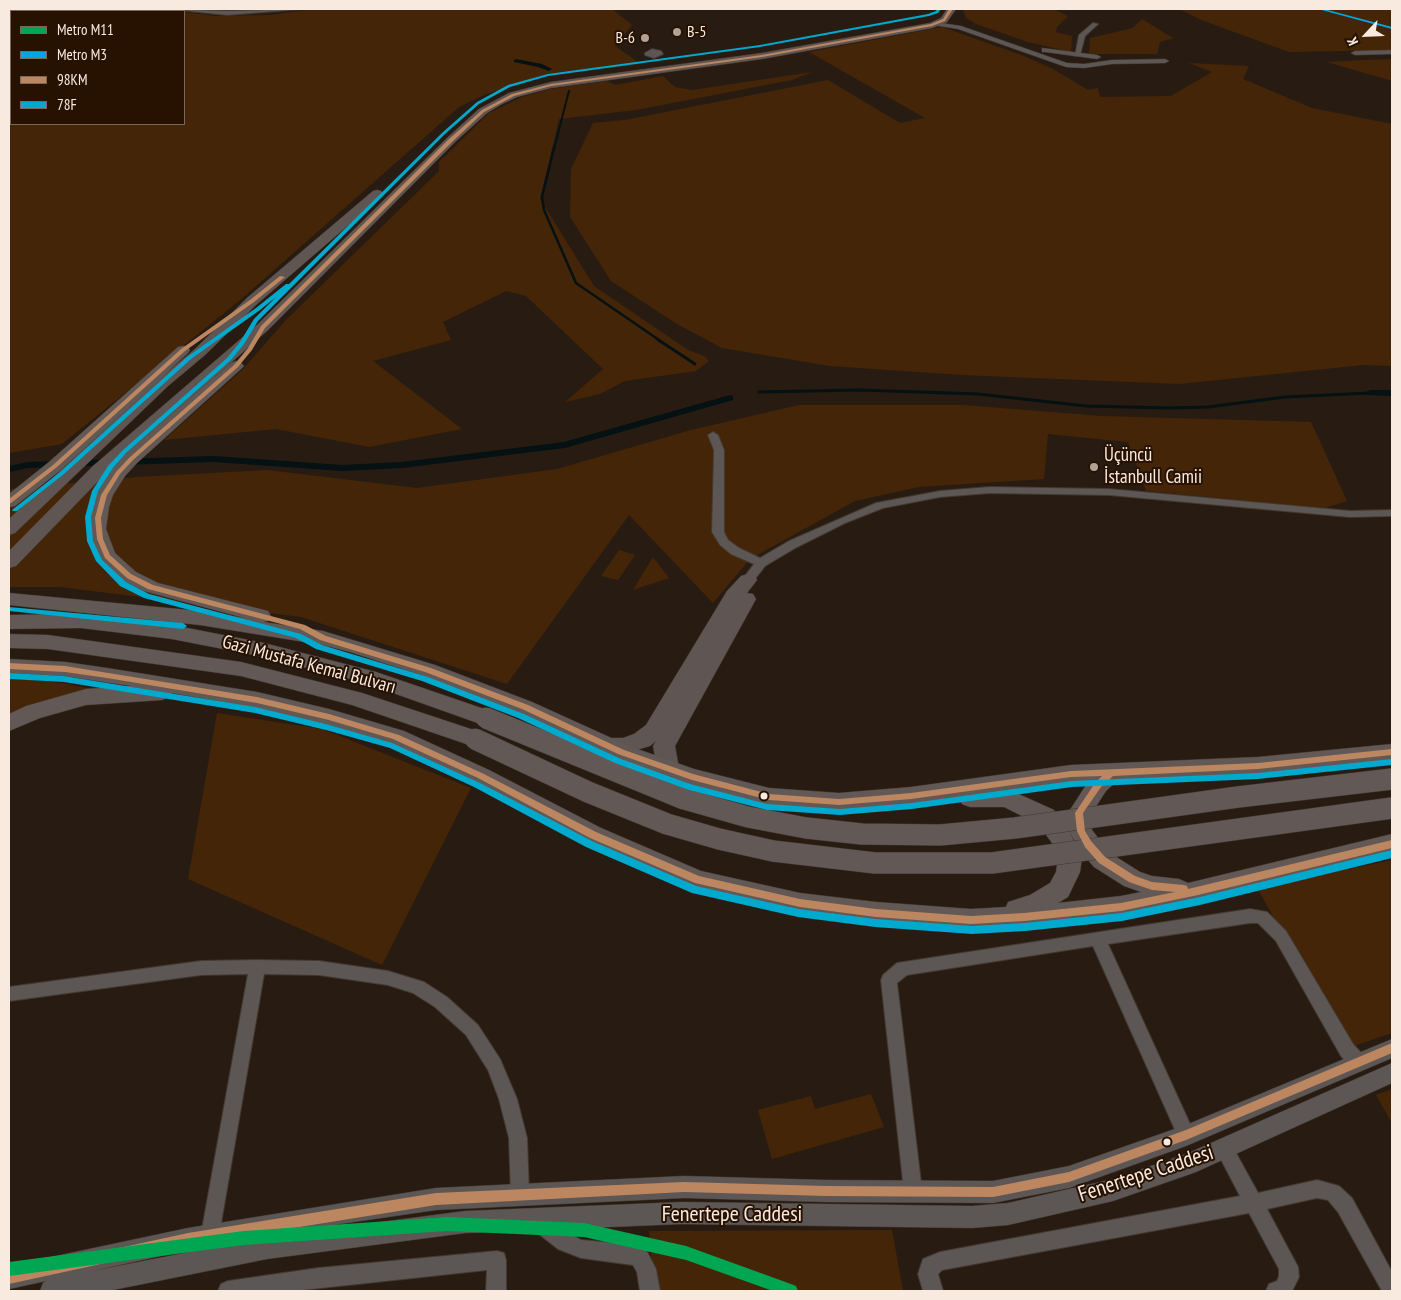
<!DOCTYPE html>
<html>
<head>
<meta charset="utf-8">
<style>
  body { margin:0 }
  #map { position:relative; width:1401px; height:1300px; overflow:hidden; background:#281c12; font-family:"PT Sans Narrow",sans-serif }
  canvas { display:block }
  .frame { position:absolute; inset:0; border:10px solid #f9eadf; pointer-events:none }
  .legend { position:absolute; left:10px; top:10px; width:175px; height:115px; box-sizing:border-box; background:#271202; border:1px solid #7b685a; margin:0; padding:6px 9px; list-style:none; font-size:15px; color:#f9eadf }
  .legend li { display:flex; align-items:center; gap:10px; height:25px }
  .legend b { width:25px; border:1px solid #7b685a }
  .north { position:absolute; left:1341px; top:10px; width:50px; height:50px; -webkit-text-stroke:4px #271202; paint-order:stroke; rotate:245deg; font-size:14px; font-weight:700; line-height:20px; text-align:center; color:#f9eadf }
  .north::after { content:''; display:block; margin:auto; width:18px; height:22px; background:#f9eadf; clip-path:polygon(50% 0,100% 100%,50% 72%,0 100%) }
</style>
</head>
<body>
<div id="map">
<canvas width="1401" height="1300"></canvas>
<div class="frame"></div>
<ul class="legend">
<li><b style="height:6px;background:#00a651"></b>Metro M11</li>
<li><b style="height:6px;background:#00a8e1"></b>Metro M3</li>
<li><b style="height:6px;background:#bb8660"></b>98KM</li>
<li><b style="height:6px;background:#00a9ce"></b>78F</li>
</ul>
<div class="north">K</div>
</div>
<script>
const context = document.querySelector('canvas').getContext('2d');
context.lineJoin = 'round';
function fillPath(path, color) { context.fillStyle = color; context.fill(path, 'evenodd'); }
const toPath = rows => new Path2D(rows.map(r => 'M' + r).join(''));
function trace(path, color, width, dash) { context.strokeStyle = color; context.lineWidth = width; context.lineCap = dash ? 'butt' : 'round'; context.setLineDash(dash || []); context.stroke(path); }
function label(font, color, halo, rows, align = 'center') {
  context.font = font + ' "PT Sans Narrow",sans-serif'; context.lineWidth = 4; context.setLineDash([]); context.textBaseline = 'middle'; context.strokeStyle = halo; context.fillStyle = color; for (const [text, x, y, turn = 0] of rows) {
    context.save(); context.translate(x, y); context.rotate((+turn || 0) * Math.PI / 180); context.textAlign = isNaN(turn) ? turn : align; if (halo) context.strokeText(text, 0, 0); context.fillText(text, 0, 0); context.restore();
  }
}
const green = toPath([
  [9,9,147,9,173,11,11,11,11,124,184,124,184,12,216,16,270,15,315,9,612,9,632,25,615,46,641,64,537,77,484,95,459,107,239,301,62,444,9,453],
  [963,9,1053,9,1068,16,1057,27,1056,32,1072,36,1071,52,1028,42,976,24,966,18],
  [1179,9,1392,9,1392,50,1289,52,1204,21],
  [1142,19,1173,38,1160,42,1157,54,1089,54,1090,38,1133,28],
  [942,27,1024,56,1053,69,1088,90,1098,88,1100,97,1171,96,1212,72,1189,63,1249,66,1243,79,1312,108,1392,124,1392,366,1363,365,1179,384,962,375,830,366,722,348,677,324,611,281,570,217,571,169,593,123,625,120,828,80,900,123,925,118,809,52],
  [1392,59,1392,81,1327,62,1364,60],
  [812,72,792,80,636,110,559,119,540,199,594,286,688,350,704,356,709,361,696,371,625,381,600,394,565,402,603,369,526,296,506,291,443,322,451,340,373,361,462,429,369,447,276,429,164,440,242,370,286,320,439,171,439,162,489,113,522,97,551,89,607,81,615,85,663,76,675,87,692,90],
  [799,405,963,405,1101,416,1311,422,1347,501,1325,508,1146,491,1128,442,1048,434,1044,479,919,487,855,501,750,559,713,603,629,515,507,684,301,617,60,587,9,587,9,489,137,477,267,470,417,488,557,469,691,430],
  [619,550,635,555,618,580,601,576],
  [653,557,669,578,633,590],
  [9,678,62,683,93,689,31,704,9,714],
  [217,713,322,729,471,788,382,965,188,879],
  [1392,860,1392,1033,1348,1048,1257,888],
  [1392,1089,1392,1123,1376,1095],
  [871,1094,884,1127,772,1159,758,1110,811,1096,815,1109],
  [892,1230,903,1291,654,1291,649,1231]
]);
const streamFar2 = toPath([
  [554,149,569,91]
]);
const streamFar1 = toPath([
  [554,148,542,197,544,210,576,283,659,340]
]);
const stream = toPath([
  [657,339,695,364],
  [759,392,859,390,978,394,1086,406,1170,408,1208,407,1285,397,1370,393]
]);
const canal = toPath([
  [516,59,542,64,552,69,549,71,538,67,514,62,514,60,516,59],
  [1370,390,1392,390,1392,396,1367,395,1365,393,1370,390],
  [730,395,733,396,733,400,565,448,402,468,342,471,214,462,28,468,9,472,9,466,28,462,214,456,342,465,402,462,564,442,730,395]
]);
const minor = toPath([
  [170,9,227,11,303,9,227,15,170,9],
  [1093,23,1098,24,1085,36,1080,55,1075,56,1079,35,1093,23],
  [652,49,661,51,663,54,654,58,645,55,645,53,652,49],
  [713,432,718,435,724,450,724,532,728,540,739,548,760,558,789,541,876,503,940,491,990,487,1109,489,1350,511,1392,510,1392,516,1350,517,1109,495,990,493,940,497,883,508,845,523,797,547,765,566,752,583,748,584,742,580,754,564,731,554,720,545,712,532,714,450,708,435,713,432],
  [1250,909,1267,912,1286,931,1353,1044,1364,1056,1366,1062,1364,1068,1358,1070,1352,1068,1341,1056,1276,941,1258,923,1250,923,1108,944,1195,1135,1192,1141,1186,1144,1180,1141,1093,946,907,975,897,983,922,1191,919,1197,913,1200,907,1197,904,1191,881,980,883,975,897,963,1250,909],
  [257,960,319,961,388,971,424,982,447,997,478,1025,500,1059,517,1099,527,1138,529,1195,526,1201,520,1204,514,1201,511,1195,509,1138,499,1099,488,1070,466,1035,435,1007,413,993,388,985,319,975,264,974,219,1235,217,1242,210,1244,203,1242,201,1235,248,974,201,975,9,1001,9,987,201,961,257,960],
  [1224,1139,1230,1142,1258,1193,1317,1180,1339,1186,1352,1198,1392,1272,1392,1291,1382,1291,1338,1212,1328,1200,1317,1198,1267,1209,1298,1267,1299,1277,1292,1291,1266,1291,1269,1284,1277,1281,1279,1276,1279,1269,1249,1213,942,1270,938,1274,943,1291,923,1291,918,1274,923,1259,940,1252,1240,1196,1215,1148,1218,1142,1224,1139],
  [537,1211,544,1213,572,1235,581,1240,626,1244,646,1250,656,1269,660,1291,640,1291,637,1272,633,1265,581,1258,558,1249,530,1227,528,1220,530,1213,537,1211],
  [497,1251,504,1253,506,1260,506,1291,486,1291,487,1270,293,1291,218,1291,221,1284,228,1281,318,1268,497,1251]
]);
const tertiary = toPath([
  [935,22,961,26,1067,63,1084,64,1112,60,1165,59,1169,61,1165,63,1112,64,1084,68,1066,67,958,29,933,25,931,24,935,22],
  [1042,48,1097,55,1101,57,1097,59,1045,52,1042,52,1042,48],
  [1392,50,1392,54,1355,55,1351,53,1355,51,1392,50],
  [1392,1039,1392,1058,1186,1146,1069,1188,993,1203,826,1202,684,1198,436,1210,340,1224,188,1250,92,1271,267,1237,465,1211,682,1202,972,1206,1008,1203,1113,1179,1186,1154,1392,1063,1392,1083,1196,1172,1113,1201,1008,1225,972,1228,682,1224,465,1233,267,1259,108,1291,40,1291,43,1283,46,1281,9,1289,9,1266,188,1228,436,1188,684,1176,826,1180,993,1181,1069,1166,1186,1125,1392,1039]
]);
const primary = toPath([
  [947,9,956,9,947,22,932,28,762,59,551,88,517,97,502,104,487,113,455,142,268,330,105,474,16,566,9,568,9,551,93,466,258,324,447,138,479,109,509,93,551,82,762,53,930,23,941,18,947,9],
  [377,190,381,191,383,194,381,197,257,304,205,355,168,386,15,533,9,535,9,519,158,380,195,349,247,298,373,191,377,190],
  [748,574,755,576,757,580,747,593,753,594,756,599,675,746,679,768,676,774,668,777,660,774,657,768,653,746,656,741,650,746,623,754,608,754,600,752,597,746,600,740,608,738,623,738,634,734,646,725,727,591,741,576,748,574]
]);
const trunk = toPath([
  [183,346,188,347,190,350,188,353,61,470,15,506,9,507,9,494,49,462,178,347,183,346],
  [236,361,241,363,244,366,241,369,137,463,125,476,113,495,109,507,106,529,115,553,136,572,158,583,268,611,271,616,268,621,264,622,323,631,435,665,532,702,629,746,694,769,769,788,839,793,911,787,1071,765,1258,757,1392,744,1392,760,1258,775,1117,781,1106,791,1091,814,1092,830,1110,853,1140,872,1152,876,1179,879,1188,883,1392,834,1392,854,1198,901,1121,918,1024,928,971,931,876,924,800,913,698,890,585,842,473,782,389,743,329,725,257,708,172,693,169,697,162,700,86,705,40,718,9,731,9,714,26,706,86,689,131,686,65,676,9,673,9,659,65,662,107,668,257,692,329,709,404,731,489,770,601,828,701,871,800,893,876,902,971,909,1006,907,1008,902,1030,895,1050,883,1056,872,1058,858,1052,843,1038,824,1004,807,970,807,962,804,959,798,911,805,839,811,769,806,692,786,613,758,518,712,421,675,350,652,323,645,200,625,9,605,9,593,200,611,244,618,144,591,122,580,100,560,88,529,95,495,112,469,125,455,231,363,236,361],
  [1088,782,1068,813,1069,831,1080,851,1094,867,1124,886,1141,892,1121,896,1058,903,1068,897,1080,872,1082,858,1069,831,1054,810,1012,791,1088,782],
  [81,614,172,625,264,643,376,672,493,712,497,718,493,724,486,726,365,683,264,657,172,639,81,628,9,629,9,615,81,614],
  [9,634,48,635,241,662,362,693,483,733,486,739,483,745,475,747,352,705,241,676,48,649,9,648,9,634]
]);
const trunkBridge = toPath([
  [486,718,684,799,748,817,806,828,862,834,940,835,1015,828,1238,797,1392,779],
  [475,739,588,792,667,824,719,839,773,851,875,863,992,863,1392,808]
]);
const bus1 = toPath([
  [949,9,953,9,945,21,932,26,762,57,551,86,514,96,484,112,453,141,265,328,252,350,238,367,133,460,120,474,107,495,101,518,103,539,110,555,131,574,153,585,305,625,326,636,431,668,528,705,624,750,693,774,769,794,839,799,911,793,1071,771,1258,763,1392,749,1392,755,1258,769,1113,776,1101,787,1083,813,1085,831,1091,841,1105,857,1135,876,1152,882,1184,885,1187,886,1188,889,1392,840,1392,848,1198,895,1121,911,1024,921,971,924,876,917,800,907,695,883,590,838,478,778,393,739,329,720,257,703,107,678,65,672,9,669,9,663,65,666,257,697,329,714,399,735,484,774,596,832,699,876,800,899,876,909,971,916,1024,913,1121,903,1175,892,1152,890,1129,882,1099,863,1085,847,1077,831,1075,813,1095,783,1102,776,1071,777,911,799,839,805,769,800,692,780,618,754,522,709,425,672,320,640,300,629,148,589,127,578,105,558,97,539,95,518,101,495,116,472,129,458,234,365,248,348,261,326,449,139,482,110,512,94,551,84,762,55,931,24,943,19,949,9],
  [280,276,285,277,254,302,185,351,57,467,11,503,9,504,9,499,53,465,181,349,250,300,280,276],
  [1392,1043,1392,1053,1186,1140,1069,1182,993,1197,826,1196,684,1192,436,1205,188,1245,9,1284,9,1272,188,1233,436,1193,684,1182,826,1186,993,1187,1069,1172,1186,1130,1392,1043]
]);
const bus2 = toPath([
  [937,9,941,9,938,13,929,16,760,47,548,76,510,87,479,104,445,134,258,321,244,344,231,360,126,453,113,468,98,491,91,517,93,541,102,560,126,582,149,594,301,634,322,645,428,677,524,714,621,759,690,784,767,804,840,809,912,803,1072,781,1258,773,1392,759,1392,765,1258,779,1072,787,912,809,840,815,767,810,689,790,615,763,518,718,422,681,316,649,296,638,144,598,120,586,96,561,87,541,85,517,92,491,108,466,122,451,227,358,240,342,254,319,276,297,260,310,191,359,64,474,17,511,13,511,12,510,60,472,187,357,256,308,286,284,289,284,443,132,477,102,508,85,548,74,760,45,928,14,936,11,937,9],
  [9,607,183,623,187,626,183,629,9,611,9,607],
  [9,673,64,676,255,707,326,724,392,743,480,783,592,841,696,886,798,909,875,919,972,926,1025,923,1122,913,1200,897,1392,850,1392,858,1200,905,1122,921,1025,931,972,934,875,927,798,917,692,893,586,847,474,787,390,748,326,730,255,713,64,682,9,679,9,673]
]);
const metro1 = toPath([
  [447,1217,584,1223,686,1246,791,1284,796,1286,798,1291,773,1291,686,1260,584,1237,447,1231,244,1245,9,1276,9,1262,244,1231,447,1217]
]);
const metro2 = toPath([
  [1318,9,1324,9,1392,27,1392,29,1318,9]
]);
const markers = [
  [677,32,5,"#b0a297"],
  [645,38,5,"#b0a297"],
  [1094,467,5,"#b0a297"],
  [764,796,4.5,"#f9eadf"],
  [1167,1142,4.5,"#f9eadf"]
];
const farPoinames = [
  ["B-5",687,32],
  ["B-6",635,38,"right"]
];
const poiNames = [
  ["Üçüncü",1104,456],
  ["İstanbull Camii",1104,478]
];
const streetNames = [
  ["Gazi Mustafa Kemal Bulvarı",309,665,15]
];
const nearStreetnames = [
  ["Fenertepe Caddesi",1146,1174,-18],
  ["Fenertepe Caddesi",732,1215]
];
fillPath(green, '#452508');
trace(streamFar2, '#051112', 2);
trace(streamFar1, '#051112', 2.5);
trace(stream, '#051112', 3);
fillPath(canal, '#051112');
trace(minor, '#443930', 2);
trace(tertiary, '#443930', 1);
trace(primary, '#443930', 1);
trace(trunk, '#443930', 1);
fillPath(minor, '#5c5654');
fillPath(tertiary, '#5c5654');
fillPath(primary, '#5f5552');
fillPath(trunk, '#625855');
trace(trunkBridge, '#443930', 22, []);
trace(trunkBridge, '#625855', 21);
fillPath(bus1, '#bb8660');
fillPath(bus2, '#00a9ce');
fillPath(metro1, '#00a651');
fillPath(metro2, '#00a8e1');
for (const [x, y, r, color] of markers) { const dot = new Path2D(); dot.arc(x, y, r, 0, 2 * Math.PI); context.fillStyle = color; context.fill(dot); trace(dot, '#271202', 2); }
label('16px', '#f9eadf', '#271202', farPoinames, 'left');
label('19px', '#f9eadf', '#271202', poiNames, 'left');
label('19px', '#f9eadf', '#271202', streetNames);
label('22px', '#f9eadf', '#271202', nearStreetnames);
</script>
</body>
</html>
